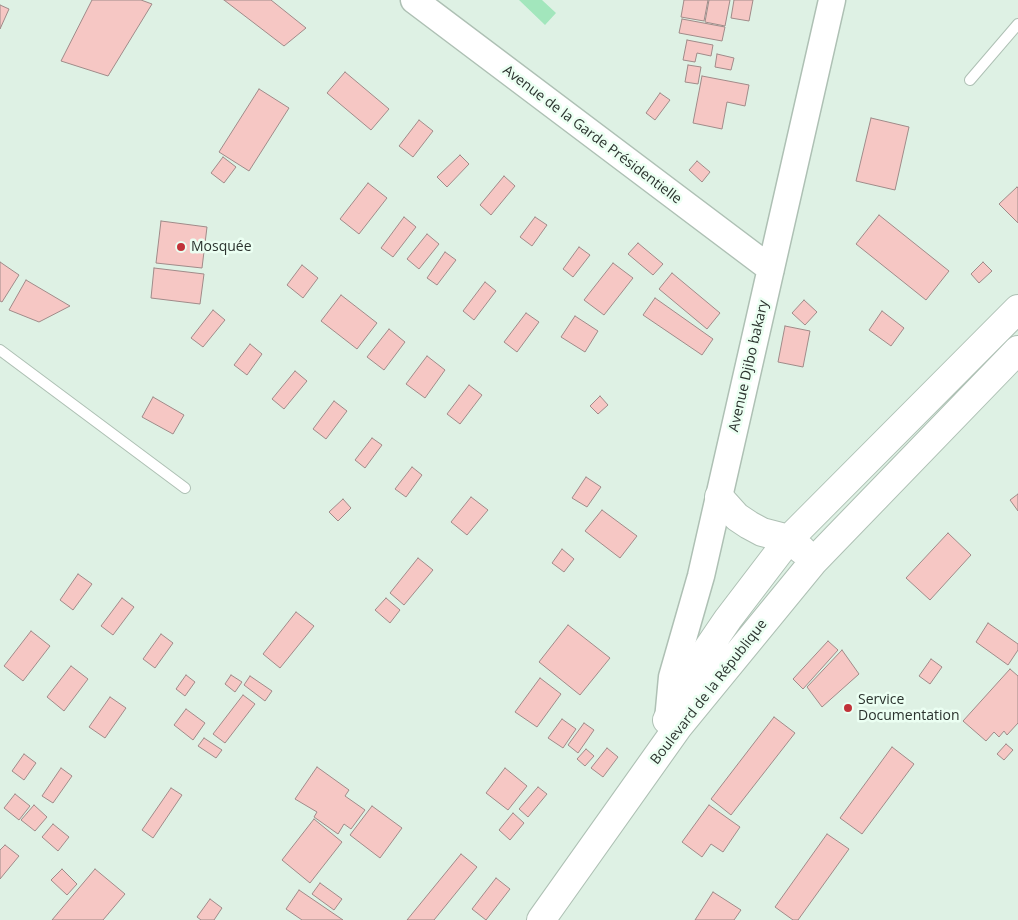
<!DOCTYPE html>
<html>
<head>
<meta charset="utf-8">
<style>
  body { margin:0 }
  canvas { display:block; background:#def1e4 }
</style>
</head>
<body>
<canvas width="1018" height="920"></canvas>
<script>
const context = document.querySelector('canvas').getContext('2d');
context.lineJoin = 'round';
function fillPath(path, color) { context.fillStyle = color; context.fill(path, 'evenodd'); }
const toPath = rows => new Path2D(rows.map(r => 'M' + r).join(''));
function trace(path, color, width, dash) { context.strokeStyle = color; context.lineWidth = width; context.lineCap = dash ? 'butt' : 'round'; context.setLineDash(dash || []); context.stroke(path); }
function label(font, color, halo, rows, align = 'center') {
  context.font = font + ' "Open Sans",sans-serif'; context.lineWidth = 5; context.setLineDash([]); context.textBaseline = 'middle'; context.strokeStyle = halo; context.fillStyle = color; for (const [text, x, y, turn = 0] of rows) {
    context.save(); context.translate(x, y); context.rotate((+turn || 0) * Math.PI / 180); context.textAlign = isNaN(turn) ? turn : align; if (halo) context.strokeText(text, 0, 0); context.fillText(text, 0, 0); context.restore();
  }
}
const water = toPath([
  [519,0,542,0,556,13,545,25]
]);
const building = toPath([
  [92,0,141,0,152,4,108,76,61,61,92,0],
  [224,0,271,0,306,28,284,46,224,0],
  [684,0,708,0,704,21,681,17,684,0],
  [709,0,730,0,725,26,705,22,709,0],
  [734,0,753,0,749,21,731,18,734,0],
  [0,5,9,9,0,29,0,5],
  [682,19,725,27,722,41,679,33,682,19],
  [687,40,713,45,711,56,697,53,695,62,683,60,687,40],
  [717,54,734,58,731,70,715,67,717,54],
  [688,65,701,67,698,84,685,82,688,65],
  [345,72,389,109,371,130,327,93,345,72],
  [702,76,749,85,745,106,727,102,722,129,693,123,702,76],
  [259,89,289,108,249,171,219,152,259,89],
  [660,93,670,100,655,120,646,113,660,93],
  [871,118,909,127,895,190,856,181,871,118],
  [419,120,433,131,413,157,399,146,419,120],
  [460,155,469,164,447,187,437,177,460,155],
  [223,157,236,167,224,183,211,173,223,157],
  [697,161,710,172,702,182,689,170,697,161],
  [504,176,515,186,491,215,480,205,504,176],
  [368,183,387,198,359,234,340,219,368,183],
  [1017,187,1018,188,1018,223,999,204,1017,187],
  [879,215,949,271,926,300,856,244,879,215],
  [404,217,416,227,393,257,381,248,404,217],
  [535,217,547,225,532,246,520,237,535,217],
  [161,221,207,227,202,268,156,263,161,221],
  [427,234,439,244,419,269,407,259,427,234],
  [638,243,663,264,653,275,628,254,638,243],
  [579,247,590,255,573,277,563,269,579,247],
  [445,252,456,260,437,285,427,278,445,252],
  [0,262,19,275,2,302,0,301,0,262],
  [983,262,992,271,979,283,971,274,983,262],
  [613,263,633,278,604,315,584,300,613,263],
  [302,265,318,278,303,298,287,285,302,265],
  [154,268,204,274,200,304,151,298,154,268],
  [672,273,720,313,707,329,659,289,672,273],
  [26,280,70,306,39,322,9,310,26,280],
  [485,282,496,291,474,320,463,311,485,282],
  [341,295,377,323,357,349,321,321,341,295],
  [655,298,713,339,702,355,643,315,655,298],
  [804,300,817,312,805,325,792,313,804,300],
  [213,310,225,320,203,347,191,338,213,310],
  [882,311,904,328,891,346,869,330,882,311],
  [526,313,539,322,517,352,504,342,526,313],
  [575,316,598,331,585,352,561,337,575,316],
  [785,326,810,331,803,367,778,362,785,326],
  [389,329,405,342,384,370,367,357,389,329],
  [250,344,262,354,247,375,234,365,250,344],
  [427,356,445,370,425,398,406,384,427,356],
  [295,371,307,381,284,409,272,399,295,371],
  [469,385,482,395,460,424,447,414,469,385],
  [600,396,608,405,598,414,590,406,600,396],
  [153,397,184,415,173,434,142,417,153,397],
  [334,401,347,411,326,439,313,429,334,401],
  [372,438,382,445,365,468,355,460,372,438],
  [412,467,422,475,406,497,395,489,412,467],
  [586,477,601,487,587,507,572,498,586,477],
  [1018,494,1018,511,1010,500,1018,494],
  [471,497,488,510,467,535,451,522,471,497],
  [343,499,351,508,338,521,329,512,343,499],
  [602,510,637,536,620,558,585,531,602,510],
  [948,533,971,555,930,600,906,578,948,533],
  [562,549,574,559,564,572,552,563,562,549],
  [418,558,433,570,404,605,390,593,418,558],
  [78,574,92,584,73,610,60,600,78,574],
  [122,598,134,607,113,635,101,626,122,598],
  [386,598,400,610,390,623,375,610,386,598],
  [296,612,314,626,280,668,263,654,296,612],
  [988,623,1018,644,1018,650,1008,665,976,642,988,623],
  [568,625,610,658,580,695,539,662,568,625],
  [31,631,50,646,23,681,4,666,31,631],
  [161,634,173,643,155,668,143,659,161,634],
  [828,641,838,650,803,689,793,679,828,641],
  [842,650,859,674,822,707,807,687,842,650],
  [931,659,942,667,930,684,919,676,931,659],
  [71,666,88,679,64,711,47,697,71,666],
  [1010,669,1018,676,1018,723,1007,735,1004,731,999,737,994,732,986,741,963,721,1010,669],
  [186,675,195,682,185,696,176,689,186,675],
  [231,675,242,682,235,692,225,684,231,675],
  [250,676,272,691,265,701,244,685,250,676],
  [540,678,561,694,537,727,515,712,540,678],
  [243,695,255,704,225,743,213,734,243,695],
  [110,697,126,708,105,738,89,727,110,697],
  [186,709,205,723,193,740,174,725,186,709],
  [774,717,795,733,731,815,711,799,774,717],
  [562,719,576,729,563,748,548,738,562,719],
  [584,723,594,730,578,753,568,745,584,723],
  [204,738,222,750,216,758,198,746,204,738],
  [1006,744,1013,750,1004,760,997,754,1006,744],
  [892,747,914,764,862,834,840,818,892,747],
  [607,748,618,757,603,777,591,768,607,748],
  [586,749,594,756,585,766,577,759,586,749],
  [24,754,36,763,24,780,12,771,24,754],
  [317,767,349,790,345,796,365,810,351,829,344,824,338,834,314,817,317,812,295,799,317,767],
  [61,768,72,776,53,803,42,796,61,768],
  [505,768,527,786,508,810,486,793,505,768],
  [538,787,547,794,528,817,519,809,538,787],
  [171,788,182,795,153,838,142,830,171,788],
  [15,794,30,806,19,820,4,808,15,794],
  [34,805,47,817,35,831,21,820,34,805],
  [709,805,740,827,723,852,711,844,702,857,682,842,709,805],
  [372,806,402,828,380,858,350,835,372,806],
  [513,813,524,823,510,840,499,830,513,813],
  [314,819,342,842,310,883,282,860,314,819],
  [53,824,69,837,58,851,42,837,53,824],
  [827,834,849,849,798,920,793,920,775,907,827,834],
  [5,845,19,856,0,879,0,850,5,845],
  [461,854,477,867,434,920,407,920,461,854],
  [62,869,77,884,67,895,51,880,62,869],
  [95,869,125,894,103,920,52,920,95,869],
  [496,878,510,889,486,920,472,909,496,878],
  [320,883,342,899,334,910,312,894,320,883],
  [299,890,343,920,302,920,286,909,299,890],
  [713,892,741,910,734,920,695,920,713,892],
  [210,899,222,908,214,920,201,920,197,917,210,899]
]);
const service = toPath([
  [970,80,1018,24],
  [0,350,185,488]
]);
const tertiary = toPath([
  [414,0,771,269],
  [668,720,672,677,701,576,832,0]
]);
const secondary = toPath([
  [719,497,737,517,749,525,762,532,789,539,802,550],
  [667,720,700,660,728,619,789,539,1018,309],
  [541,920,678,727,814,561,1018,350]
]);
const markers = [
  [181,247,5,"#c13239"],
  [848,708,5,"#c13239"]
];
const streetNames = [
  ["Avenue de la Garde Présidentielle",592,135,37],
  ["Avenue Djibo bakary",749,366,-77],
  ["Boulevard de la République",709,692,-52]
];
const poiNames = [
  ["Mosquée",191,247],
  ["Service",858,700],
  ["Documentation",858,716]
];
fillPath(water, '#a2e6bc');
fillPath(building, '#f6c7c4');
trace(building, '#a08b89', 1);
trace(service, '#aec0b4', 12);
trace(tertiary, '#aec0b4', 29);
trace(secondary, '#aec0b4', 30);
trace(service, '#fff', 10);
trace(tertiary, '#fff', 26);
trace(secondary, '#fff', 28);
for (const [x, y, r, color] of markers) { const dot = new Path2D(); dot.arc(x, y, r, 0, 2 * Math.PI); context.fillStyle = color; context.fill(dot); trace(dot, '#ebfff2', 2); }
label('14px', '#2b332e', '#ebfff2', streetNames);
label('14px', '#2b332e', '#ebfff2', poiNames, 'left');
</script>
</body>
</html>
